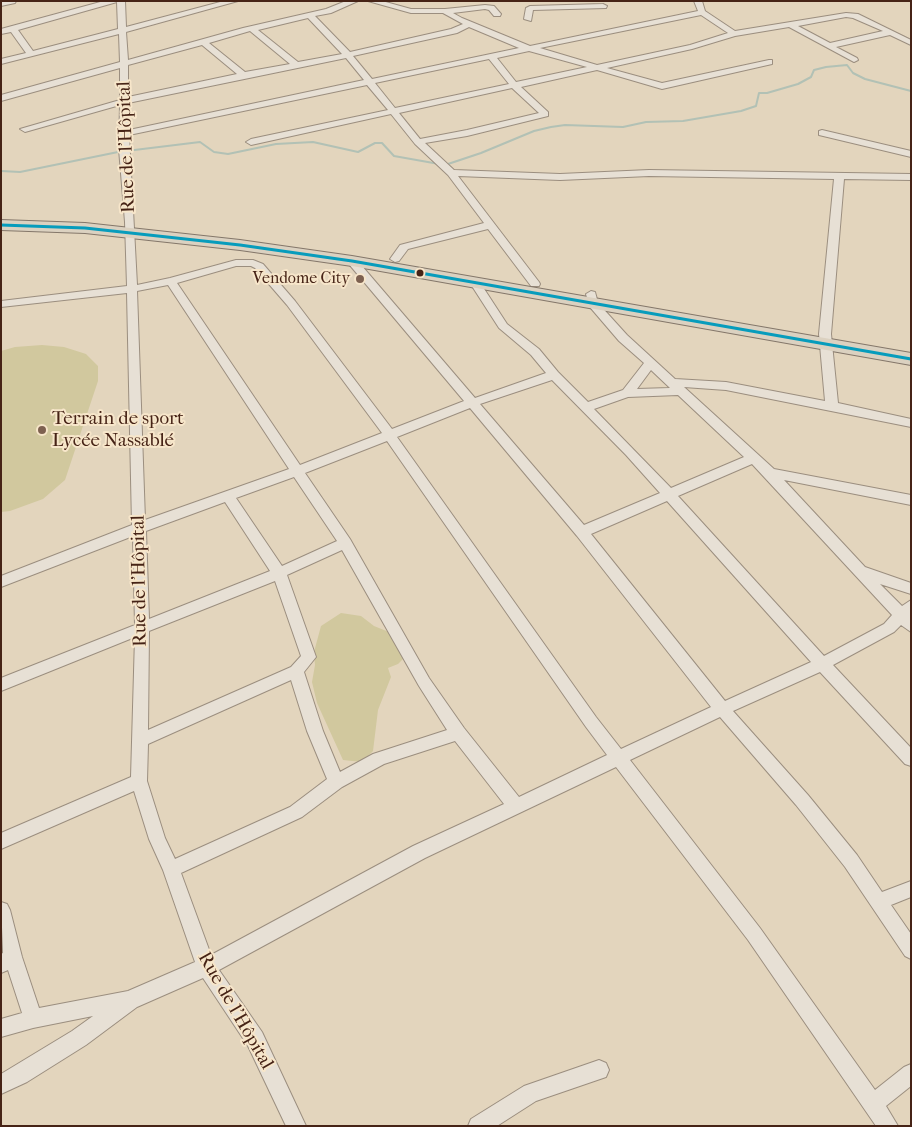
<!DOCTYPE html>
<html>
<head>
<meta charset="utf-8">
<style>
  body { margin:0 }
  #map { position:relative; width:912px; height:1127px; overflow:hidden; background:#e3d5bd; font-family:"IM FELL French Canon",serif }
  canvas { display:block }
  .frame { position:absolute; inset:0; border:2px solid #462316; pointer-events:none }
</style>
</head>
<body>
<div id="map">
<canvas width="912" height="1127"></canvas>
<div class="frame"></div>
</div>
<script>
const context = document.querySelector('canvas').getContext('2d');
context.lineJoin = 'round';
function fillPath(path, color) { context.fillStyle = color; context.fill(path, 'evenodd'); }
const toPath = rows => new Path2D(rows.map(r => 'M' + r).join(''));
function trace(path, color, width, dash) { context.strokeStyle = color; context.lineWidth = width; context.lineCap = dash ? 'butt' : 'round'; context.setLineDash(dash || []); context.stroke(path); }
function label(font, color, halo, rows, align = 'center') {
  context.font = font + ' "IM FELL French Canon",serif'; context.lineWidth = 4; context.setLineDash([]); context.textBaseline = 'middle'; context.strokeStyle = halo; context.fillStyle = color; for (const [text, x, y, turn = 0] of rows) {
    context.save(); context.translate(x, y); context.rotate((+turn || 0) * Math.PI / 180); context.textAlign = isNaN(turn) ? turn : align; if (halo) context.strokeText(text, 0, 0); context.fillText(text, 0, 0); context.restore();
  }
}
const green = toPath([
  [42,345,64,347,86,354,98,366,98,381,65,480,43,499,10,511,1,512,1,351,15,347],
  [341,613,361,616,374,626,394,634,404,658,398,664,388,668,391,677,378,710,373,751,362,762,343,760,317,703,312,682,315,665,314,652,321,626]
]);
const stream = toPath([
  [445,165,481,153,534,131,551,127,565,125,623,127,646,122,683,121,741,111,756,106,759,93,767,93,798,84,811,77,814,70,826,67,847,65,853,73,865,79,911,91],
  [1,171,20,172,118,152,200,142,214,152,228,154,276,144,313,142,358,152,375,143,382,143,394,156,439,164]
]);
const minor = toPath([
  [16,1,15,3,1,6,1,2,16,1],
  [104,1,125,1,126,27,224,1,238,1,126,32,128,60,243,28,326,9,346,1,358,1,331,13,315,16,350,52,451,29,463,24,443,13,411,13,368,1,382,1,411,9,445,9,485,5,494,6,501,14,500,16,494,16,489,10,485,9,453,13,462,18,530,46,698,11,694,1,702,1,705,11,735,31,846,13,858,14,911,40,911,45,890,35,836,47,857,58,858,60,854,62,789,27,735,36,692,49,607,68,662,83,769,60,772,60,772,64,662,89,597,70,521,87,548,112,548,116,467,136,425,143,454,170,560,174,649,170,911,174,911,180,844,179,831,334,838,403,911,419,911,427,726,390,684,387,774,469,911,495,911,505,784,480,865,567,911,583,911,594,880,584,902,606,911,600,911,632,901,625,894,632,833,665,911,748,911,766,905,764,820,672,733,711,808,795,857,855,882,892,911,881,911,897,891,905,911,934,911,959,905,956,845,867,796,805,720,717,630,760,760,928,875,1090,904,1067,911,1064,911,1086,886,1106,898,1126,876,1126,748,940,616,767,425,858,219,970,262,1032,306,1126,286,1126,248,1046,203,978,137,1007,86,1045,27,1082,1,1094,1,1074,72,1031,93,1016,33,1028,1,1037,1,1019,22,1013,8,970,1,973,1,954,3,953,1,902,7,904,10,910,22,957,39,1008,128,991,195,962,163,870,149,839,134,791,1,849,1,833,131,777,135,637,1,691,1,678,135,625,133,536,1,587,1,576,132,525,127,293,1,307,1,301,127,286,125,222,119,149,120,105,25,132,20,129,120,100,120,68,1,101,1,95,120,62,119,34,1,64,1,59,26,53,11,32,1,34,1,29,104,1],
  [117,2,118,29,33,51,18,30,117,2],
  [701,15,728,33,690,45,597,65,540,48,701,15],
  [846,17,853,18,883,31,830,43,798,26,846,17],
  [308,18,342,54,298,62,258,30,308,18],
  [469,27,519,48,372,79,353,56,457,33,469,27],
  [250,31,290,64,245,72,209,43,250,31],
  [202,45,237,74,128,97,128,65,202,45],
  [529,51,587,67,516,82,497,58,529,51],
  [346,58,364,80,129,130,128,103,346,58],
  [489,59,509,84,395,108,375,83,489,59],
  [367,85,388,110,251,139,246,142,251,145,391,114,415,144,448,175,484,223,400,245,390,259,395,262,399,261,408,249,488,229,531,286,539,286,540,284,539,282,458,176,560,180,649,176,834,179,819,334,825,401,726,382,675,379,627,335,598,303,595,292,591,291,586,294,589,306,619,341,644,363,623,390,588,402,558,372,539,349,507,324,479,281,475,280,470,283,499,328,531,355,546,373,475,398,356,259,352,258,348,259,347,261,348,263,464,401,392,429,295,301,263,264,253,260,236,260,170,278,137,285,129,135,367,85],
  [512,88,539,113,467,130,420,139,399,113,512,88],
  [236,266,251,266,255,268,287,305,382,433,300,465,177,283,236,266],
  [168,285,289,469,145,520,137,291,168,285],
  [651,370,670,388,637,389,651,370],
  [552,380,626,455,660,493,584,525,480,404,552,380],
  [678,395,744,457,671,488,594,409,628,397,678,395],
  [470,408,577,536,711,707,621,749,596,717,397,437,470,408],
  [387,441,586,727,607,755,519,797,464,728,429,678,350,539,305,473,387,441],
  [752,464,892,615,884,624,824,656,678,496,752,464],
  [294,477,337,541,282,566,236,498,294,477],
  [667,501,811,662,725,701,591,534,667,501],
  [225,502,270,571,149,619,146,531,225,502],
  [342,550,419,686,447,730,373,754,340,772,323,731,304,672,316,657,287,575,342,550],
  [275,581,301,656,291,667,148,730,149,631,275,581],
  [291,680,307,731,327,779,290,807,175,859,165,838,147,781,148,744,291,680],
  [455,741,504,804,413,846,211,955,181,873,302,817,342,787,384,764,455,741],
  [603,4,607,6,606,8,533,10,531,21,524,19,526,8,530,6,603,4],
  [822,130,911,151,911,157,819,135,819,131,822,130],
  [599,1060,606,1063,609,1070,606,1077,536,1101,497,1126,468,1126,471,1119,524,1086,599,1060]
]);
const trunk = toPath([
  [1,220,85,223,240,240,352,256,911,353,911,365,352,266,240,250,85,233,1,230,1,220]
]);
const bus1 = toPath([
  [1,225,85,228,240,245,352,261,911,359]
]);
const markers = [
  [420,273,4.5,"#462316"],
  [360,279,5,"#7d6150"],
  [42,430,5,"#7d6150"]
];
const farPoinames = [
  ["Vendome City",350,279]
];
const streetNames = [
  ["Rue de l'Hôpital",127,147,-92],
  ["Rue de l'Hôpital",140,581,-91],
  ["Rue de l'Hôpital",235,1011,60]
];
const poiNames = [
  ["Terrain de sport",52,419],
  ["Lycée Nassablé",52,441]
];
fillPath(green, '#d1c89e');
trace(stream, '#b2c1b5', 2);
trace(minor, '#9b8e7f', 2);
trace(trunk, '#84776a', 2);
fillPath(minor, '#e7e0d5');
fillPath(trunk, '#dbd1c0');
trace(bus1, '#079cbc', 3);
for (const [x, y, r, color] of markers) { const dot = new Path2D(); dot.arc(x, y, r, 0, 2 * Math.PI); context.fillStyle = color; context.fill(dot); trace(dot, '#f7e6ca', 2); }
label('16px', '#462316', '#f7e6ca', farPoinames, 'right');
label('19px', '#462316', '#f7e6ca', streetNames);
label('19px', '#462316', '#f7e6ca', poiNames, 'left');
</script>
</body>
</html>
